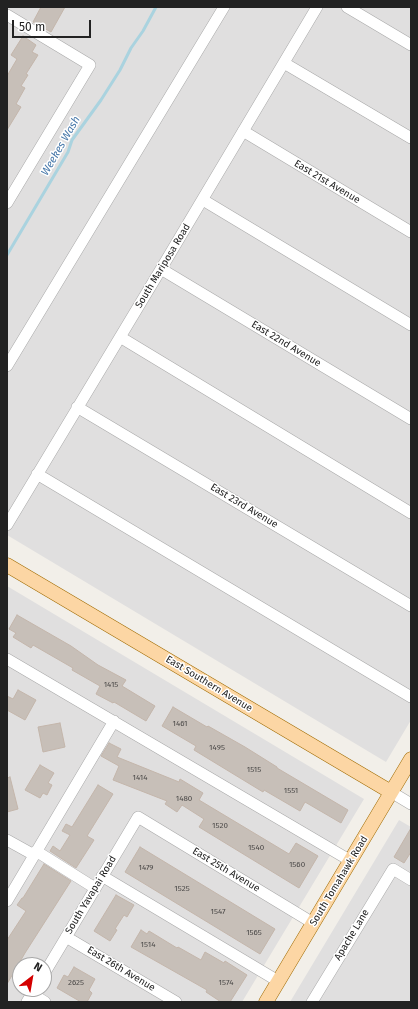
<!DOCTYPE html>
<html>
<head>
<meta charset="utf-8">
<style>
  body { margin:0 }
  #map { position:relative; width:418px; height:1009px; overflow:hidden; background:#f2efe9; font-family:"Fira Sans",sans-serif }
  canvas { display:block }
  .frame { position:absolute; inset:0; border:8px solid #222; pointer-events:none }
  .north { position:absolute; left:12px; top:957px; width:40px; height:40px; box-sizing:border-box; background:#fff; border:1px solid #a7a7a7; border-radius:50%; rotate:31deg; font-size:11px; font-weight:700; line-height:16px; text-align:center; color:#222 }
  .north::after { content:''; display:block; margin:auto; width:14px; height:18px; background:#d40000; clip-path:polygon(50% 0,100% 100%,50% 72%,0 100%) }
  .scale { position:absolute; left:12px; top:20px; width:79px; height:18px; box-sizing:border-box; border:2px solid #222; border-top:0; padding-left:5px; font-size:12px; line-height:14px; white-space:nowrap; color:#222; -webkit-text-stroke:3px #fff; paint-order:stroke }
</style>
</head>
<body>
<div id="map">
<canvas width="418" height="1009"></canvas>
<div class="frame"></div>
<div class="north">N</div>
<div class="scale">50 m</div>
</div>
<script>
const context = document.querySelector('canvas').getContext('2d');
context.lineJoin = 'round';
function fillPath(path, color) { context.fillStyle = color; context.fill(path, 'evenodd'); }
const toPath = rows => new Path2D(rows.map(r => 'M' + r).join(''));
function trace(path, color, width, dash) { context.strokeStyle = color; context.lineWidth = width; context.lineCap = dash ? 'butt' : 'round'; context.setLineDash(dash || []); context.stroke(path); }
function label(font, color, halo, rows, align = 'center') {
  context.font = font + ' "Fira Sans",sans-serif'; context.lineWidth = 3; context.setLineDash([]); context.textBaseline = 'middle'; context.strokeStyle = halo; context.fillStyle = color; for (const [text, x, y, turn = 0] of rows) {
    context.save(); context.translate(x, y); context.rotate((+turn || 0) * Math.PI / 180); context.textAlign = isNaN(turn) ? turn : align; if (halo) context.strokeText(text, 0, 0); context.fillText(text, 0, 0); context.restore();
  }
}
const residential = toPath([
  [7,7,411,7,411,720,386,762,7,535],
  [7,586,364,799,242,1002,7,1002],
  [20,965,44,965,44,989,20,989],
  [399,820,411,827,411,1002,290,1002]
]);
const stream = toPath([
  [7,255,68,152,72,140,101,100,120,70,131,48,143,31,156,7]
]);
const building = toPath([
  [41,7,65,7,51,32,33,22,41,7],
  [23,36,36,45,32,52,38,55,26,74,28,75,21,86,25,88,16,104,21,107,7,130,7,76,17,59,11,55,23,36],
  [17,615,71,646,98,665,126,680,122,686,155,706,146,721,114,702,113,703,96,694,100,686,72,670,73,668,33,645,31,648,13,637,16,633,9,629,17,615],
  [18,690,36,700,25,720,7,710,7,696,13,699,18,690],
  [173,707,207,727,208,726,245,747,277,767,277,768,348,810,341,823,305,802,300,811,264,790,263,792,194,750,196,746,162,726,173,707],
  [60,723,65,747,43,752,38,727,60,723],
  [109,743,121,749,117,757,179,782,180,779,203,793,199,800,289,854,296,843,318,856,299,888,199,827,204,819,182,805,177,812,165,804,167,801,113,780,119,766,101,756,109,743],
  [40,765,54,773,48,783,52,785,47,795,43,793,40,798,25,790,40,765],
  [10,777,18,809,7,812,7,778,10,777],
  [98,785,113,794,87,836,94,840,76,868,50,851,53,846,60,851,70,835,62,831,66,824,72,827,98,785],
  [411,828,411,852,404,863,394,857,411,828],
  [140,847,275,929,260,954,125,872,140,847],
  [44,864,71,881,25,953,7,984,7,940,26,911,17,905,22,898,23,898,44,864],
  [116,895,134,905,127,917,124,915,115,929,117,930,110,941,94,931,116,895],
  [141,930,147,934,149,931,177,948,178,947,201,960,205,952,224,963,225,961,247,975,230,1002,221,1002,206,992,207,990,131,947,141,930],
  [74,967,95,979,89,990,92,993,87,1002,81,1002,57,988,64,975,68,977,74,967]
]);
const minor = toPath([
  [347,7,411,45],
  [7,15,90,65,7,203],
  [284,63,411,138],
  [243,131,411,232],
  [203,200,411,325],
  [161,269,411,419],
  [120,337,411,513],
  [7,366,224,7],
  [77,407,411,606],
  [37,474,411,697],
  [7,525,161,269,317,7],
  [7,659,351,861],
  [391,792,411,804],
  [7,840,34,855],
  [36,851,95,888],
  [102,876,278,981],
  [7,901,114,721],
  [66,937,176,1002],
  [44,974,138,817,313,923],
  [32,994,45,1002],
  [27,1002,35,989],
  [312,1002,393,869,411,880]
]);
const major = toPath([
  [7,565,391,792],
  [266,1002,411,759]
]);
const numberNames = [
  ["1415",111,685],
  ["1461",180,724],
  ["1495",217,748],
  ["1515",254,770],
  ["1414",140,778],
  ["1551",291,791],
  ["1480",184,799],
  ["1520",220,826],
  ["1540",256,848],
  ["1560",297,865],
  ["1479",146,868],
  ["1525",182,889],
  ["1547",218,912],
  ["1565",254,933],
  ["1514",148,945],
  ["2625",76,983],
  ["1574",226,983]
];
const streetNames = [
  ["East 21st Avenue",327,182,31],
  ["South Mariposa Road",163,266,-59],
  ["East 22nd Avenue",286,344,31],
  ["East 23rd Avenue",244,506,31],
  ["East Southern Avenue",209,684,31],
  ["East 25th Avenue",226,870,31],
  ["South Tomahawk Road",339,881,-59],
  ["South Yavapai Road",91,895,-59],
  ["Apache Lane",352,935,-59],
  ["East 26th Avenue",121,969,31]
];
const waterNames = [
  ["Weekes Wash",61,146,-60]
];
fillPath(residential, '#e0dfdf');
trace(stream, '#aad3df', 3);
fillPath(building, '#c7bfb8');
trace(building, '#c4b6ab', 1);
trace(minor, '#a9a9a9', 12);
trace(major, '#a06b00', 15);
trace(minor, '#fff', 11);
trace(major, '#fcd6a4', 14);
label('8px', '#4b4948', null, numberNames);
label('10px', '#222', '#fff', streetNames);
label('italic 11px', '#4a7aab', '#fff', waterNames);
</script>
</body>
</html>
